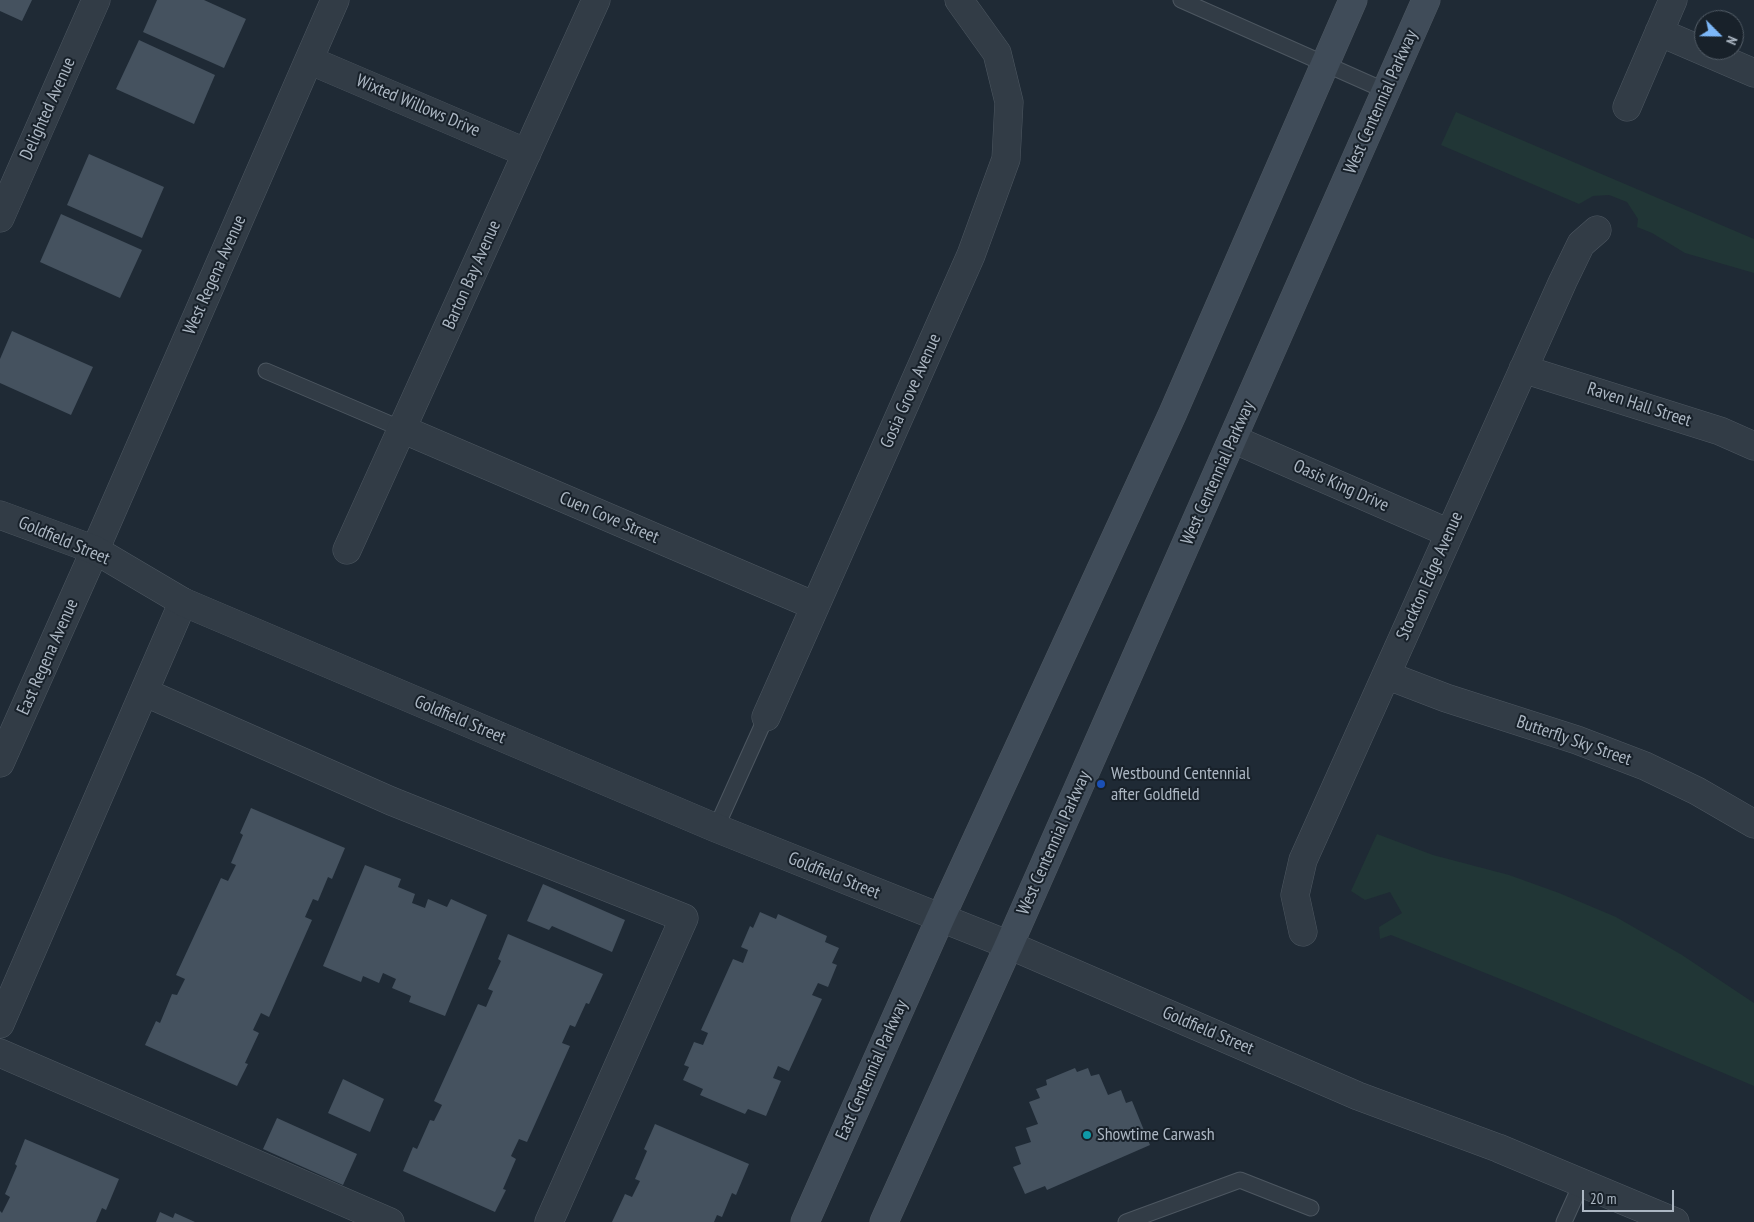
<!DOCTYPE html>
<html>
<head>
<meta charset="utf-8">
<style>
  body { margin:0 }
  #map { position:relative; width:1754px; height:1222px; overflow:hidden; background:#1f2a35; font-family:"PT Sans Narrow",sans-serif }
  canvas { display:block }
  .north { position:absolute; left:1694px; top:10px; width:50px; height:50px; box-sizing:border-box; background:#18212a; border:1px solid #535d67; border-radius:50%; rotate:113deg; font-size:14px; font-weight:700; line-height:20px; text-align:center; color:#acb7c3 }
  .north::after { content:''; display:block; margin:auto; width:18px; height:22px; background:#7cb7f8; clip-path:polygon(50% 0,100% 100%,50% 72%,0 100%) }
  .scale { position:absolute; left:1582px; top:1190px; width:92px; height:22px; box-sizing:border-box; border:2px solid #acb7c3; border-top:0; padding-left:6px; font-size:15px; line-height:18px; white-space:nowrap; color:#acb7c3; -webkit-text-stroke:4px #18212a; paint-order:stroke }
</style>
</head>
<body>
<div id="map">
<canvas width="1754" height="1222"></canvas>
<div class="north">N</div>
<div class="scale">20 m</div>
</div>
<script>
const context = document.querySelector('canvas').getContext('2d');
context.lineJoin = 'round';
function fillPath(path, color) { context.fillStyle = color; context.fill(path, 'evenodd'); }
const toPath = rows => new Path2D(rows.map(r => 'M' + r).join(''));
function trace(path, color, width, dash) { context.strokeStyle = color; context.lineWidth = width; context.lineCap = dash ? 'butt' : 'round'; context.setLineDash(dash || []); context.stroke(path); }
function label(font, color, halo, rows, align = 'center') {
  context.font = font + ' "PT Sans Narrow",sans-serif'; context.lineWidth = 4; context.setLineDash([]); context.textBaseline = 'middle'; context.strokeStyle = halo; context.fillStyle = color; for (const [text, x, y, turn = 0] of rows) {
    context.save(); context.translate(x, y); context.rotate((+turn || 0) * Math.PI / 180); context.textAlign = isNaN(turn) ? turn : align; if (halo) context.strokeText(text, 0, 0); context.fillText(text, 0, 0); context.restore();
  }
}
const green = toPath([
  [1456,112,1754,239,1754,273,1685,253,1652,233,1637,227,1638,219,1627,202,1609,195,1593,196,1579,204,1441,145],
  [1377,834,1433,855,1509,875,1559,893,1616,917,1682,955,1754,1003,1754,1086,1535,993,1391,935,1380,939,1379,927,1402,913,1390,892,1365,900,1351,891]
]);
const building = toPath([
  [0,0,32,0,22,21,0,11],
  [157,0,204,0,246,19,224,68,143,32],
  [139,40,215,75,194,124,116,89],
  [89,154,164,187,142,238,67,205],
  [61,214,142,250,120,298,40,262],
  [12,331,93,367,71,415,0,383,0,359],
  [251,808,345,848,332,879,328,877,318,901,313,899,305,917,312,920,269,1017,261,1013,253,1030,259,1033,245,1063,248,1064,237,1086,145,1045,156,1021,160,1023,172,994,177,995,185,979,176,975,221,878,228,881,236,865,231,863,243,835,240,833],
  [365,865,401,879,398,887,415,894,412,903,425,908,428,899,447,907,451,899,487,915,445,1016,409,1002,411,996,392,988,396,979,383,973,379,983,363,976,361,982,323,966],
  [543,884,625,920,612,952,552,926,549,930,527,921],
  [760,912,776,919,778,914,827,936,825,942,839,948,832,963,837,965,828,987,818,983,812,995,822,999,789,1071,778,1066,773,1078,781,1081,766,1116,748,1109,745,1114,700,1095,703,1089,683,1080,689,1067,684,1065,694,1042,703,1045,708,1033,701,1030,733,959,743,963,748,950,741,947,750,926,753,928],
  [508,934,603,974,589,1004,586,1003,575,1027,570,1025,562,1043,570,1046,527,1142,519,1139,511,1156,516,1159,503,1189,506,1190,495,1212,403,1171,413,1147,417,1149,430,1120,434,1121,442,1105,434,1101,478,1004,486,1007,493,991,488,989,501,961,498,959],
  [1075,1068,1077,1072,1088,1068,1091,1076,1099,1074,1108,1095,1121,1090,1126,1103,1132,1101,1150,1145,1047,1190,1045,1186,1025,1194,1013,1167,1021,1164,1015,1147,1031,1142,1026,1128,1038,1124,1029,1102,1040,1098,1036,1089,1047,1085,1046,1080],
  [343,1079,384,1099,370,1132,328,1113],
  [277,1118,357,1154,343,1185,263,1149],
  [655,1124,749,1164,736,1195,732,1193,722,1217,717,1215,714,1222,612,1222,625,1194,632,1197,640,1181,635,1179,647,1151,644,1149],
  [25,1139,119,1179,106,1210,102,1208,96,1222,0,1222,0,1211,2,1213,10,1197,5,1194,17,1166,15,1164],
  [160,1212,173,1218,175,1213,195,1222,156,1222]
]);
const service = toPath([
  [1181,0,1386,91],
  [266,371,402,429],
  [716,828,766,717],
  [1126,1222,1240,1180,1311,1208],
  [1564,1222,1582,1182]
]);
const minor = toPath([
  [1659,32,1754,73],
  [309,60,527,153],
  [1627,107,1673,0],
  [0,218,96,0],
  [1523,369,1720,431,1754,446],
  [402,429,815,606],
  [1233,439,1449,533],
  [347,550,596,0],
  [1386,675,1446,698,1577,740,1645,766,1697,791,1754,824],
  [144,692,391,801,684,918,549,1222],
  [766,717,971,255,1006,159,1009,102,997,53,959,0],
  [0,763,95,550,335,0],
  [1303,932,1295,895,1303,860,1563,281,1581,244,1597,230],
  [0,1024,183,602],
  [0,1053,390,1222]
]);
const tertiary = toPath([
  [0,515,95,550,183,602,716,828,1009,945,1358,1096,1498,1148,1675,1222]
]);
const secondary = toPath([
  [805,1222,940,919,1172,415,1353,0],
  [884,1222,1009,945,1426,0]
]);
const markers = [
  [1101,784,5,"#1a4fb4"],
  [1087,1135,5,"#0f9aa8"]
];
const streetNames = [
  ["West Centennial Parkway",1381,102,-66],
  ["Wixted Willows Drive",418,106,23],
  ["Delighted Avenue",48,109,-66],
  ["West Regena Avenue",215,275,-66],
  ["Barton Bay Avenue",472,275,-66],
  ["Gosia Grove Avenue",911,391,-66],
  ["Raven Hall Street",1639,405,18],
  ["West Centennial Parkway",1218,473,-66],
  ["Oasis King Drive",1341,486,24],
  ["Cuen Cove Street",609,518,23],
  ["Goldfield Street",64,541,23],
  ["Stockton Edge Avenue",1430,576,-66],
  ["East Regena Avenue",48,657,-66],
  ["Goldfield Street",460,720,23],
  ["Butterfly Sky Street",1574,741,19],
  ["West Centennial Parkway",1054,843,-66],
  ["Goldfield Street",834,876,22],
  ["Goldfield Street",1208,1031,23],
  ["East Centennial Parkway",872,1070,-66]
];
const poiNames = [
  ["Westbound Centennial",1111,774],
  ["after Goldfield",1111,795],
  ["Showtime Carwash",1097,1135]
];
fillPath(green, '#213636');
fillPath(building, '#45525f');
trace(service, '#4d5761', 17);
trace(minor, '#4d5761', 29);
trace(tertiary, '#4d5761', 29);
trace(secondary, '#4d5761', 29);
trace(service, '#323c46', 15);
trace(minor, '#323c46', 28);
trace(tertiary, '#323c46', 28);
trace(secondary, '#404c59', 28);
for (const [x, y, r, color] of markers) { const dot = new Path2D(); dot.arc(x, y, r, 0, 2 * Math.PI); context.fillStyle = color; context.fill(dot); trace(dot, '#18212a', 2); }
label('18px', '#acb7c3', '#18212a', streetNames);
label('18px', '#acb7c3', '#18212a', poiNames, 'left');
</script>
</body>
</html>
